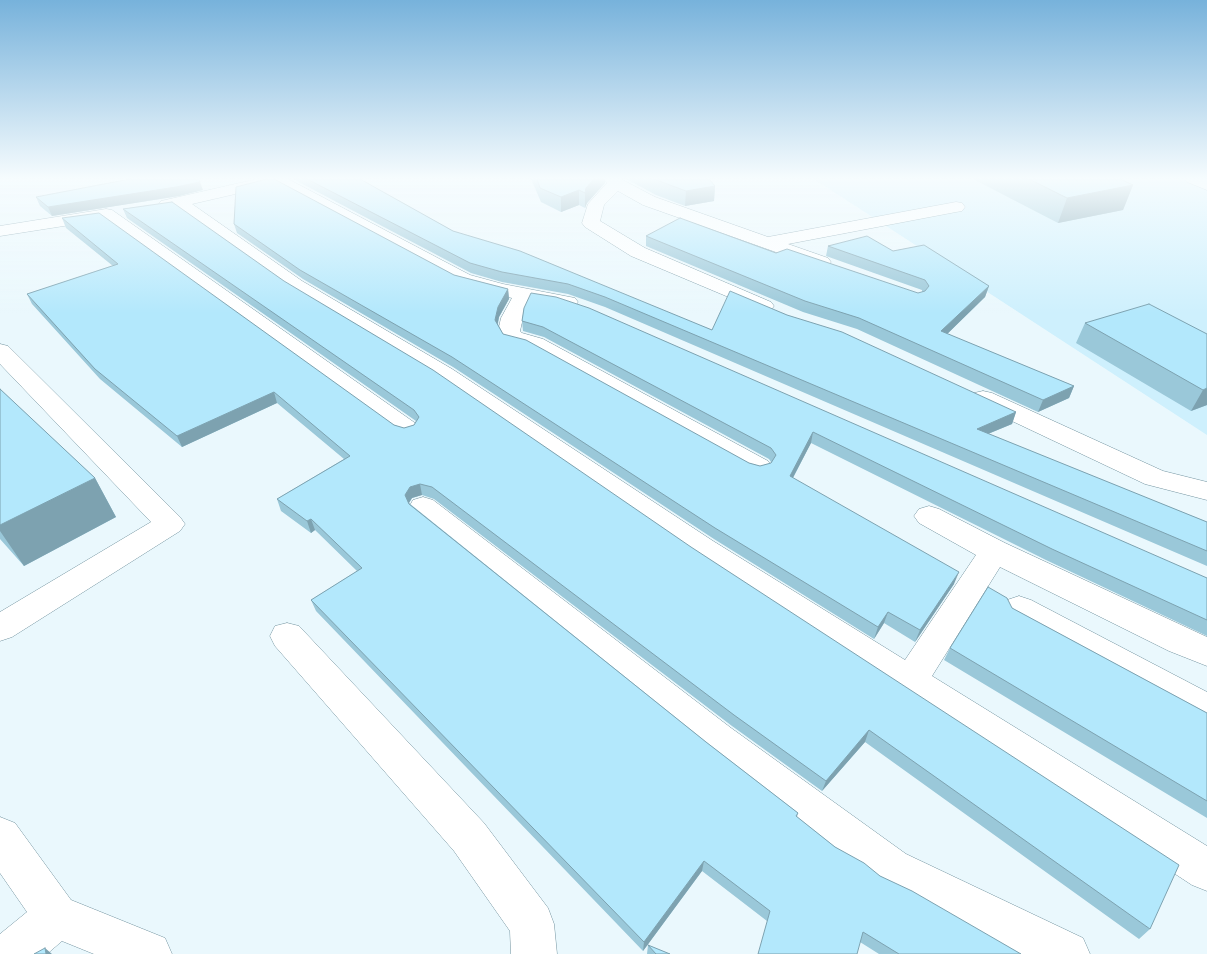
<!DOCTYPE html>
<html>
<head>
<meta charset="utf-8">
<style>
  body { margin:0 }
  canvas { display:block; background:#eaf8fd }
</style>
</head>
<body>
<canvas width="1207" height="954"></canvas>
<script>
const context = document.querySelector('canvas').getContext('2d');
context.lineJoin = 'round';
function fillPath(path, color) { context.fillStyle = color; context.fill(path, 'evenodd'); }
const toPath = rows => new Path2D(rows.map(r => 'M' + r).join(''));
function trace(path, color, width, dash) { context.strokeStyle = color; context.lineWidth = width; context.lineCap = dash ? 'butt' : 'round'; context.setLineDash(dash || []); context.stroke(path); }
const built = toPath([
  [814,179,1207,179,1207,435]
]);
const minor = toPath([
  [257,179,288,179,470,275,503,284,575,298,578,302,575,306,568,308,531,302,523,318,520,331,522,333,543,339,768,461,772,467,768,473,758,476,748,473,527,349,506,343,498,331,501,318,512,298,456,283,274,185,192,204,302,281,452,369,713,541,905,660,976,555,919,523,914,516,919,509,929,506,939,509,1005,543,1207,637,1207,666,1169,651,1000,567,932,676,1207,846,1207,891,1192,885,691,557,436,379,288,289,175,208,167,210,161,209,158,205,161,201,257,179],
  [604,179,621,179,655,197,768,237,956,202,962,203,965,207,962,211,956,212,788,244,828,258,831,262,828,266,821,268,643,205,618,191,604,205,600,221,645,248,771,302,774,306,771,310,764,312,631,256,585,227,582,223,588,204,607,183,604,179],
  [1185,179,1207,179,1207,190,1187,182,1185,179],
  [106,209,112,210,415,423,419,429,415,435,406,437,397,435,102,220,0,236,0,226,106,209],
  [0,344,8,346,180,517,185,524,180,531,12,637,0,641,0,612,151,522,0,364,0,344],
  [983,391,992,393,1163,471,1207,482,1207,500,1145,484,974,403,971,398,974,393,983,391],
  [423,497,433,500,731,728,906,854,1083,938,1090,954,1018,954,876,884,705,752,413,514,409,507,413,500,423,497],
  [1019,596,1031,600,1207,692,1207,726,1194,721,1007,618,1003,609,1007,600,1019,596],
  [287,623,299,626,484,823,548,908,554,924,557,954,511,954,510,931,454,851,275,646,270,636,275,626,287,623],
  [0,817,15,823,71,900,165,938,172,954,94,954,62,941,47,954,0,954,0,934,27,912,0,873,0,817]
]);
const wall = toPath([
  [293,179,360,179,453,231,712,330,1016,412,1012,424,988,434,1207,522,1207,566,605,307,568,294,502,282,471,273],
  [531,179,605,179,605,183,587,203,585,208,579,205,561,212,541,202],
  [626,179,709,179,715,186,714,201,685,206,656,195],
  [973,179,1120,179,1133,185,1123,210,1058,223],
  [203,190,179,196,52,216,40,206,36,197],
  [172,202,1150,929,1139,939,865,742,822,791,732,726,434,499,422,495,412,498,409,503,706,742,798,813,797,817,835,847,880,876,1021,954,879,954,860,942,767,921,702,871,643,951,316,611,311,600,357,571,315,530,311,533,281,511,277,499,344,459,277,403,182,447,100,379,32,304,27,294,113,266,66,228,62,218,394,425,404,428,414,425,416,421,127,218,123,209],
  [234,224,454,275,508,289,509,299,499,317,498,324,503,334,749,463,760,466,771,463,771,462,769,459,544,337,523,331,522,321,524,308,1207,578,1207,636,1046,560,811,443,793,478,954,584,915,642,884,623,874,639,714,539,453,367,303,279,237,233],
  [646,236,918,293,922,292,922,290,826,256,828,246,893,251,989,286,985,297,947,334,1074,386,1069,398,1038,412,857,329,803,312,646,246],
  [1085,323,1207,334,1207,405,1191,411,1076,343],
  [0,389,95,478,116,517,24,566,0,539],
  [1012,608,1207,713,1207,818,944,660,950,648],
  [648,945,670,954,647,954]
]);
const shadedWall = toPath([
  [594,179,605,179,605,183,587,203,585,208,585,193,586,188],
  [200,182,203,190,179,196,52,216,48,207],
  [1133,185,1123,210,1058,223,1067,198],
  [715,186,714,201,685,206,686,191],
  [579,190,579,205,561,212,561,197],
  [989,286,985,297,938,343,941,331],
  [508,289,509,299,499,317,496,331,495,320,498,307],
  [1074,386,1069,398,1038,412,1043,400],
  [1207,388,1207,405,1191,411,1203,390],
  [274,392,277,403,182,447,177,436],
  [1016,412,1012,424,973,440,977,429],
  [813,432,811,443,788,487,790,476],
  [95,478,116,517,24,566,0,531,0,525],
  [420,484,422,495,412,498,407,506,405,495,410,487],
  [311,519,315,530,311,533,307,521],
  [959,572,954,584,915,642,920,630],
  [888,612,884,623,874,639,878,627],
  [869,730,865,742,822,791,826,781],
  [704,861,702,871,643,951,644,942],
  [45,948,52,954,46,954]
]);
const building = toPath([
  [130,179,199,179,200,182,176,187,48,207,36,197,130,179],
  [267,179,274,179,454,275,508,289,498,307,495,320,503,334,526,340,749,463,760,466,771,463,776,455,771,448,543,327,522,321,524,308,531,293,556,297,589,308,1207,578,1207,620,1052,549,813,432,790,476,959,572,920,630,888,612,878,627,715,528,452,357,300,270,234,224,236,187,267,179],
  [307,179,360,179,453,231,520,251,712,330,730,291,787,315,842,332,1016,412,977,429,1207,522,1207,551,605,297,568,284,502,272,470,263,307,179],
  [537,179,594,179,586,188,585,193,579,190,561,197,540,188,537,179],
  [654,179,709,179,715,186,686,191,654,179],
  [1029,179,1120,179,1133,185,1067,198,1029,179],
  [172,202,284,281,433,370,691,547,1179,865,1150,929,869,730,826,781,734,715,432,487,420,484,410,487,405,495,409,504,706,742,798,813,796,816,835,847,864,863,880,876,912,891,1021,954,899,954,863,932,857,954,758,954,770,911,704,861,644,942,311,600,362,568,311,519,307,521,277,499,350,456,274,392,177,436,95,369,27,294,118,264,62,218,99,213,394,425,404,428,414,425,419,417,414,410,123,209,172,202],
  [680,218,776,253,787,249,918,293,925,291,929,286,925,280,828,246,867,236,893,251,924,245,989,286,941,331,1074,386,1043,400,859,318,805,301,646,236,680,218],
  [1149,304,1207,334,1207,388,1203,390,1085,323,1149,304],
  [0,389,95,478,0,525,0,389],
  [988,587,1007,598,1012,608,1207,713,1207,801,950,648,988,587],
  [648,945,670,954,656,954,648,945],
  [45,948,46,954,34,954,45,948]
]);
fillPath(built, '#cef0fd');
trace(minor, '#7494a0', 1);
fillPath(minor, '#fff');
fillPath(wall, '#9ac8d9');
fillPath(shadedWall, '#7da2b0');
fillPath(building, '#b3e8fc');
trace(building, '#7da2b0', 1);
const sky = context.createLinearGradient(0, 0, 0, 313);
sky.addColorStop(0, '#77b2db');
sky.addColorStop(0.57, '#f6fcfe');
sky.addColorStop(1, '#f6fcfe00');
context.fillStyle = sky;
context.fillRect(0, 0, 1207, 313);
</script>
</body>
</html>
